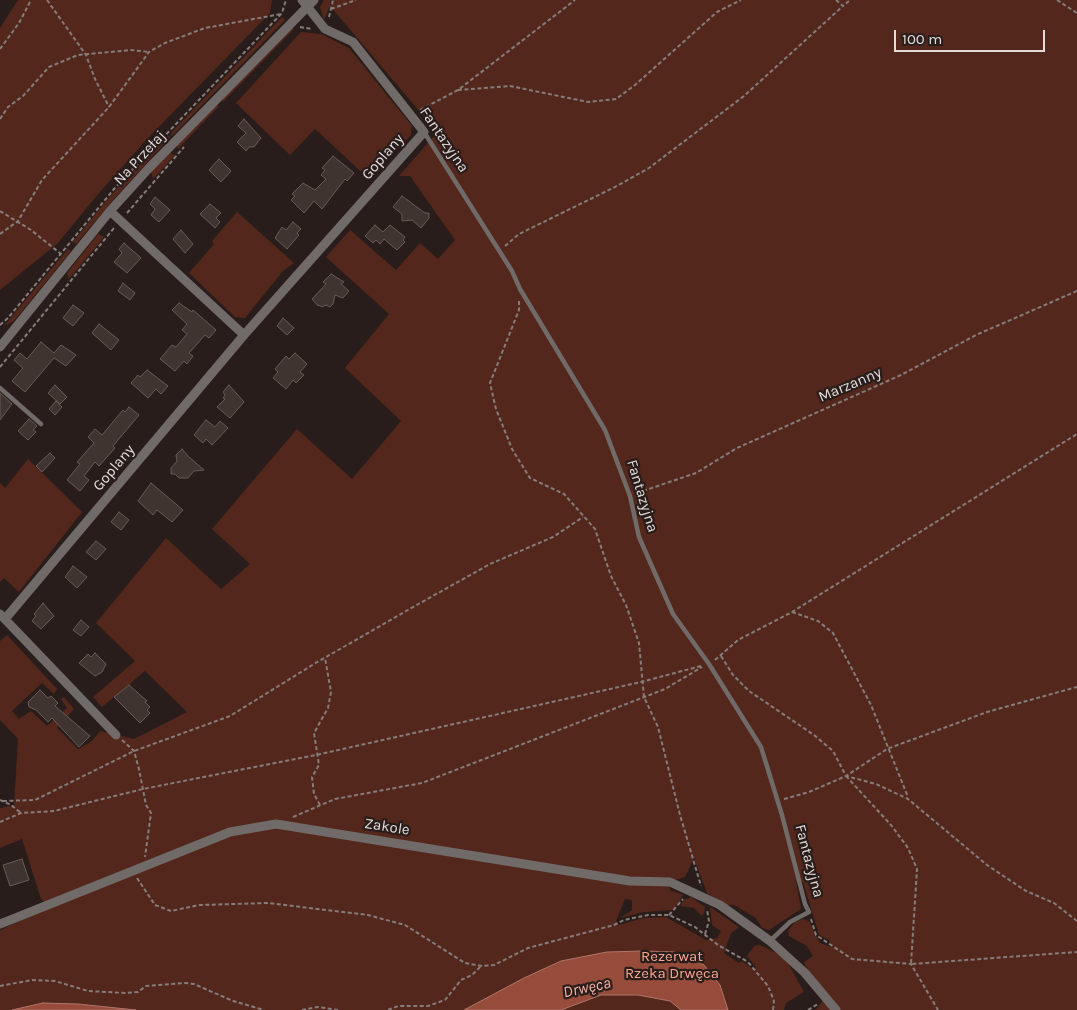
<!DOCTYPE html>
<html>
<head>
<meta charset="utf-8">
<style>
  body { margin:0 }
  #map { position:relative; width:1077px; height:1010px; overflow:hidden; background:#281d1b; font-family:Karla,sans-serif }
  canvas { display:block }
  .scale { position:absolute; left:894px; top:30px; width:151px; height:22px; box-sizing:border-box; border:2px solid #e4dcda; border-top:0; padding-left:6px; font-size:15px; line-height:18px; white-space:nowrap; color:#e4dcda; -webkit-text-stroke:4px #281d1b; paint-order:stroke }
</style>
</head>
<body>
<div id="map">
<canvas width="1077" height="1010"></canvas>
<div class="scale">100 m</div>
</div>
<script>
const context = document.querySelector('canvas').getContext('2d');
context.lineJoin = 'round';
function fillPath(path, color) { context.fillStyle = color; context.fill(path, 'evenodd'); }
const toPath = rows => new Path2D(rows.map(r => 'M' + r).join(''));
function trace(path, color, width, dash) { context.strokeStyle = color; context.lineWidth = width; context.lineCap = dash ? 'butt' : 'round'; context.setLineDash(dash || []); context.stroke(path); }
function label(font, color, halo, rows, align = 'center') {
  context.font = font + ' Karla,sans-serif'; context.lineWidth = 4.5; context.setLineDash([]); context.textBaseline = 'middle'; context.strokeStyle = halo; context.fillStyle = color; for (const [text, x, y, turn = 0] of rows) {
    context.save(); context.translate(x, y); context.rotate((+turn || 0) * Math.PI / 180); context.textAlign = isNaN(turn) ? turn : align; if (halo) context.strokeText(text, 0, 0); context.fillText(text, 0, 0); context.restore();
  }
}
const green = toPath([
  [18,0,272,0,270,13,148,138,99,193,58,243,0,290,0,28],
  [324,0,331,0,330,5,334,0,1077,0,1077,1010,816,1010,827,995,806,967,804,962,813,956,807,946,789,936,788,931,795,922,803,919,809,921,820,943,831,947,829,940,819,935,803,882,796,881,801,909,769,930,762,928,756,918,734,905,726,905,707,893,694,858,685,877,669,882,670,890,683,895,673,910,644,912,620,918,632,910,632,900,625,899,616,921,619,925,643,918,666,917,706,940,717,938,721,931,712,925,710,907,739,927,731,933,724,953,739,963,742,961,753,969,756,967,747,956,754,946,760,945,780,955,788,963,804,992,786,1003,784,1010,0,1010,0,930,48,908,41,899,22,839,0,848,0,808,14,805,18,739,0,720,0,641,7,635,57,689,54,694,42,683,12,711,19,719,31,711,47,726,67,708,61,699,64,697,74,709,57,728,78,749,92,741,100,731,134,739,187,712,145,671,102,707,93,697,135,661,96,623,166,538,221,589,250,564,212,529,297,429,352,479,401,421,345,368,389,314,326,257,350,230,396,270,420,243,438,259,455,240,410,176,399,176,434,136,426,119,330,6,324,20,320,7],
  [282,17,285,20,172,136,170,134],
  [292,27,294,29,223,102,223,98],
  [301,32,321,34,349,48,412,126,411,135,369,179,315,129,290,155,236,103],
  [216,105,219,106,178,149,177,145],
  [168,135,170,137,114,199,76,244,73,242,111,195],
  [170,153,175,155,153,179,151,172],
  [237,212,294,263,283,271,245,318,235,317,189,273,214,244,212,241],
  [98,234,104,237,69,279,67,273],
  [68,249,71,251,14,321,4,326],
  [28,459,82,512,19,592,4,578,0,582,0,483,5,488],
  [691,897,705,907,704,914,701,915,694,908,680,906,684,900]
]);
const water = toPath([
  [644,951,674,952,704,965,720,985,728,1010,681,1010,670,1001,638,995,601,995,561,1010,464,1010,524,978,561,961,607,952,644,951],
  [43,1003,78,1004,136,1010,12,1010,43,1003]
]);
const building = toPath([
  [244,119,261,138,254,147,249,147,246,151,237,142,246,133,238,126,244,119],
  [333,156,354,173,347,181,345,179,322,209,314,201,304,213,291,200,295,196,292,194,303,183,315,190,326,179,321,175,325,170,322,168,333,156],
  [219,159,231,171,221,182,209,170,219,159],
  [402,196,425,213,429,213,429,218,421,228,412,220,402,221,402,214,393,207,402,196],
  [155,197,170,210,159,222,151,215,155,209,150,204,155,197],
  [210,204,221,213,216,218,220,222,215,228,200,214,210,204],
  [293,222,301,229,297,233,299,235,287,249,275,238,282,227,286,230,293,222],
  [375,225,383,232,390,225,405,237,403,240,405,242,397,250,384,239,380,244,376,240,373,243,365,236,375,225],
  [181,230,193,244,185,253,173,239,181,230],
  [124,243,141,258,127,273,114,262,122,253,119,249,124,243],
  [331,274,344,282,341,284,349,291,343,298,335,295,333,304,330,307,326,305,322,307,319,305,318,306,312,299,326,284,323,282,331,274],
  [123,283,135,293,130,300,118,291,123,283],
  [179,303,192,312,193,310,216,330,209,338,205,335,189,353,193,356,187,364,184,361,175,371,160,359,172,345,176,347,187,334,182,330,187,324,172,310,179,303],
  [73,305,84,313,73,326,63,318,73,305],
  [283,318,294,328,287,335,277,326,283,318],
  [99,324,119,340,111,350,92,333,99,324],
  [41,342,54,353,61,345,76,355,66,366,54,358,25,392,12,381,23,368,14,360,20,353,27,359,41,342],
  [295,353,307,364,300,372,304,375,296,383,293,380,286,389,273,378,278,372,275,369,286,356,289,359,295,353],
  [147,370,168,386,161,394,156,389,148,398,131,383,138,375,140,377,147,370],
  [55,385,67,397,60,404,48,393,55,385],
  [229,385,244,402,230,418,217,407,225,399,223,398,225,395,223,392,229,385],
  [0,393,12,404,0,420,0,393],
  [56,401,62,407,55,415,49,409,56,401],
  [129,407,139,415,113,446,115,448,99,466,95,462,84,476,89,480,80,491,67,480,80,464,77,462,94,443,88,437,95,429,102,435,123,410,125,412,129,407],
  [29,419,37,426,33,430,36,432,28,440,18,431,29,419],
  [206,420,215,427,220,421,228,428,212,445,206,439,203,443,194,435,206,420],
  [182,449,189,457,204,470,194,471,188,478,179,478,175,474,171,474,171,468,177,461,176,455,182,449],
  [50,453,55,458,42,472,36,466,50,453],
  [151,483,183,510,172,522,157,510,153,515,138,501,151,483],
  [119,512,129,520,121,530,111,522,119,512],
  [96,541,106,549,96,560,86,552,96,541],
  [73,566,87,577,77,588,65,577,73,566],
  [43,603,54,616,41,629,32,621,36,616,34,614,43,603],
  [81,620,89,627,81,636,73,630,81,620],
  [95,653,106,664,102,672,95,676,79,663,88,654,91,657,95,653],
  [129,685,147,701,145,702,150,707,147,710,150,713,140,723,114,697,129,685],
  [40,690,48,698,51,696,58,703,55,706,90,736,79,747,52,718,48,722,36,710,29,707,28,702,40,690],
  [22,859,29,880,10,886,3,865,22,859]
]);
const path = toPath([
  [47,0,86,55,95,79,109,107],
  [836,0,843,6,850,0],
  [1057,0,1077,13],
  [331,9,356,0],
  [329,17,333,0],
  [300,27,312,29],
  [0,49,19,23,31,0],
  [458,90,510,86,588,102,616,99,635,85,717,12,741,0],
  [420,110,458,90,575,0],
  [0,119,8,107,23,96,49,67,78,55,131,50,149,52],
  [0,211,31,230,61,254],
  [127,213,184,147],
  [0,234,18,221,42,180,109,107,149,52,165,43,205,28,281,14],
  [505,246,519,234,615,187,649,168,744,96,843,6],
  [519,301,519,310,490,383,496,409,512,449,530,478,564,494,595,529,611,576,626,605,639,643,644,697,658,727,680,815,701,886],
  [0,325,8,318,114,189,282,13,286,0],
  [0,367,114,228],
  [637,493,696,473,737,448,901,375,976,335,1077,291],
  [792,612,818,621,833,633,871,705,908,797],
  [721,656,733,675,749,691,814,735,833,751,846,776,876,784,908,799,987,865,1026,891,1054,903,1077,921],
  [715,660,738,640,792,612,1077,434],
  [122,740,134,751,139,769,146,805,151,813,145,857],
  [846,776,891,825,908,848,917,869,911,964,1077,952],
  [784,799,809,792,846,776,887,749,987,712,1077,687],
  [0,800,11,805,21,813],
  [3,801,35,800,134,751,230,716,314,664,406,611,490,564,553,537,583,517],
  [320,805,314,794,312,777,319,765,314,733,328,708,331,692,325,658],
  [293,817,335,799,422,783,665,689,702,667],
  [0,822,21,813,54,811,143,789,316,755,641,682,701,666],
  [137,878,155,905,171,911,199,905,268,903,368,915,405,925,465,963,482,966,494,965,528,948,614,925,624,920,648,915,669,915,695,927,718,945,748,962,768,986,774,1001,773,1010],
  [669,915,683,899],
  [811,919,816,935,852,959,911,964,938,1010],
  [705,934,709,921,707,910],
  [0,986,32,980,55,981,88,991,126,993,138,992,146,986,185,983,194,984,233,1001,264,1010],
  [302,1010,318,1007,338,1010],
  [388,1010,398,1006,428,1006,445,1000,461,980,472,975,481,966],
  [808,1010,818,1004]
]);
const lane = toPath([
  [424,132,512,271,520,289,605,430,630,496,639,537,673,614,709,664,761,747,782,815,805,904,809,912,790,922,770,941],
  [0,388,41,424]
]);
const street = toPath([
  [110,211,244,335],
  [0,347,110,211,149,168,314,0],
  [0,614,116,735],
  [5,619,244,335,424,132,353,42,325,29,302,0],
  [0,924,230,832,276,824,630,881,670,882,720,905,770,941,805,973,836,1010]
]);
const streetNames = [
  ["Fantazyjna",444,140,56],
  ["Goplany",383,157,-49],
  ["Na Przełaj",140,158,-47],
  ["Marzanny",850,385,-23],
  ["Goplany",114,468,-50],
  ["Fantazyjna",642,496,73],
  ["Zakole",387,827,9],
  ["Fantazyjna",809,861,75]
];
const parkNames = [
  ["Rezerwat",672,957],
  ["Rzeka Drwęca",672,974]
];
const waterNames = [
  ["Drwęca",587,988,-12]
];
fillPath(green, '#54271c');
fillPath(water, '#974b3a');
trace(water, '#ae766a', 1);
fillPath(building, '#403431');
trace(building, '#685b57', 1);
trace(path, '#867c7a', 2, [4, 2.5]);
trace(lane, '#706a68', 4.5);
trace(street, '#706a68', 9);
label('15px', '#e4dcda', '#281d1b', streetNames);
label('15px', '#fca590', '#281d1b', parkNames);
label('italic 16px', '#f4b2a1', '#281d1b', waterNames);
</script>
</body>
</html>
